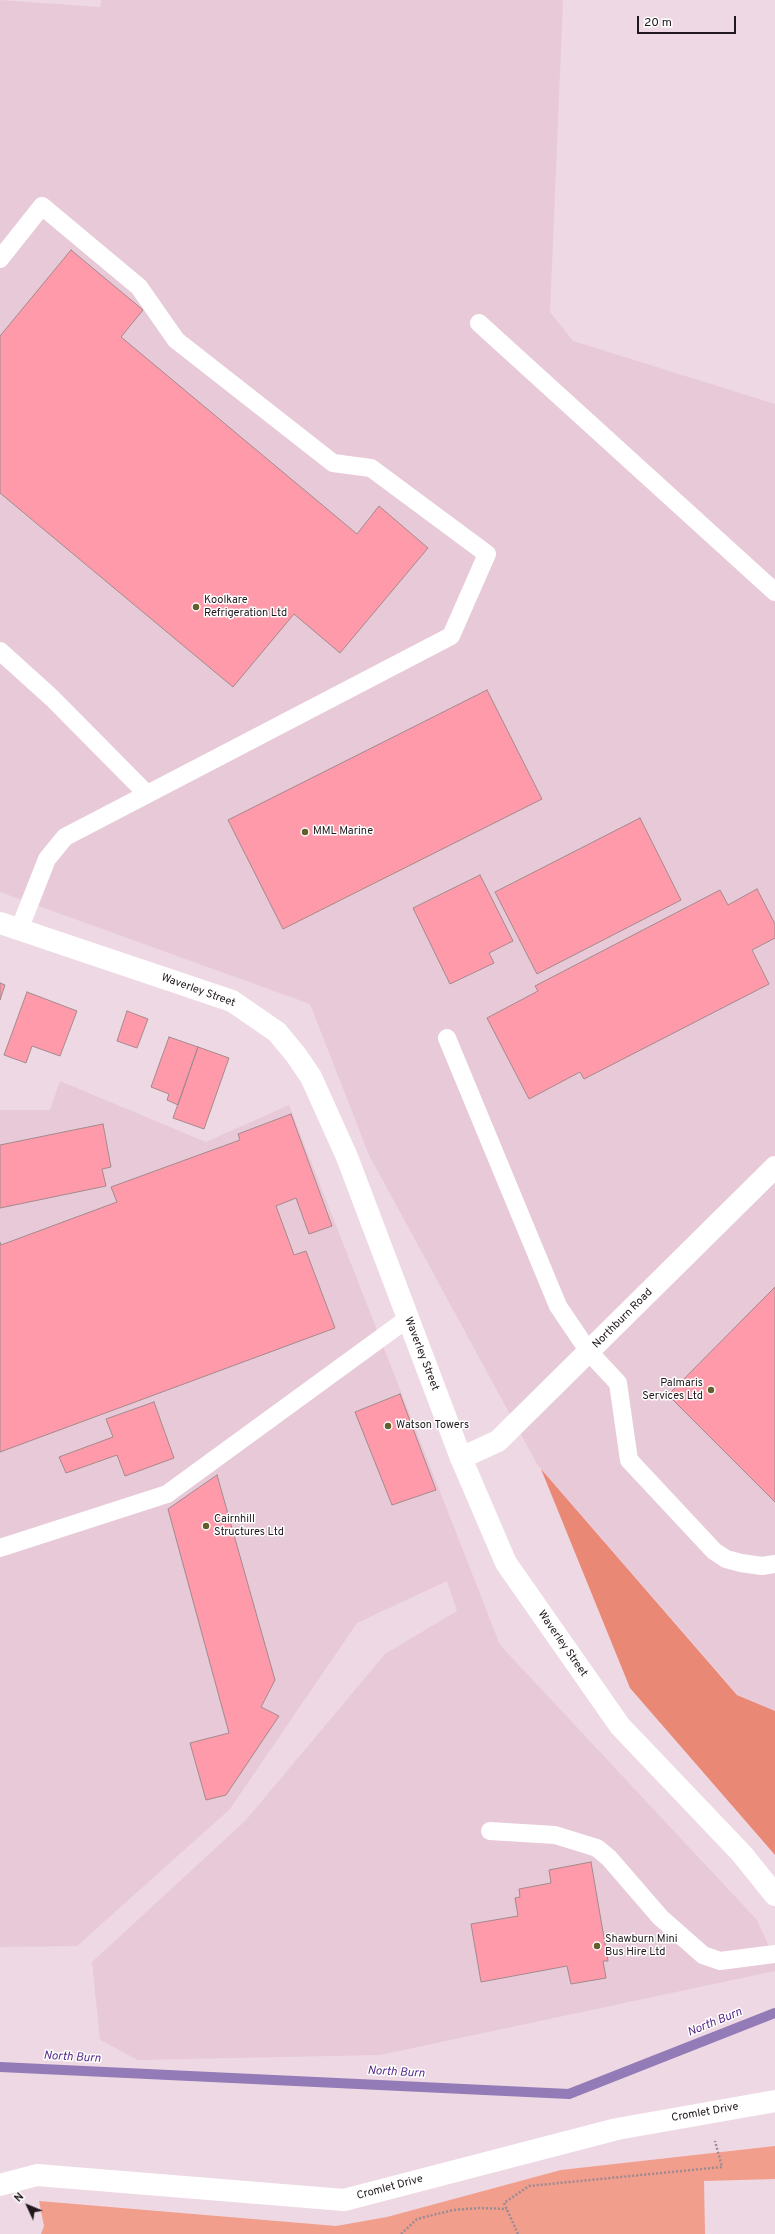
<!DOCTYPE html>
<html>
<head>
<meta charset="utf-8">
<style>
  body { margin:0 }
  #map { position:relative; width:775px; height:2234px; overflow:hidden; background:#eed8e3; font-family:Overpass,sans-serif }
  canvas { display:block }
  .north { position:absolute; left:8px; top:2186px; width:40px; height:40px; -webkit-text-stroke:3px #fff; paint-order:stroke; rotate:314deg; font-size:11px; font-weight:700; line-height:16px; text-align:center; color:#20181c }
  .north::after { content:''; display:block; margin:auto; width:14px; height:18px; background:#20181c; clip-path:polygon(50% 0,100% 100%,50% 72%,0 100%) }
  .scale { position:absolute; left:637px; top:16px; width:99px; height:18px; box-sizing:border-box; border:2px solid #20181c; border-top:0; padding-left:5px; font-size:12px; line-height:14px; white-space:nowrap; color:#20181c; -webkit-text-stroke:3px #fff; paint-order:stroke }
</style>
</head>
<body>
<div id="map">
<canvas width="775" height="2234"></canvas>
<div class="north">N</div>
<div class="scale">20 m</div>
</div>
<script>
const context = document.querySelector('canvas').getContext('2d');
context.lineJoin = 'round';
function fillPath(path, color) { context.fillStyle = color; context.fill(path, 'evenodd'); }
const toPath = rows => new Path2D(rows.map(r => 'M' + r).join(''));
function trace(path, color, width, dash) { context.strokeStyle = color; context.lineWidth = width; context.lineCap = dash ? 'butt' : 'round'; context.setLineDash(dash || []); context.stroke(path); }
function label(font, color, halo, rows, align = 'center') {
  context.font = font + ' Overpass,sans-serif'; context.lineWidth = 3; context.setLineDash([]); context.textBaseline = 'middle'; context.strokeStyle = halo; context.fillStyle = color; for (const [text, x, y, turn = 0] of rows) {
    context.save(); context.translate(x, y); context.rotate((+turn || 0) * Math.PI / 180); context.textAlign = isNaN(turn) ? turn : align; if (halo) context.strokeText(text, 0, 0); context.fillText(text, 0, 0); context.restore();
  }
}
const built = toPath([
  [0,0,100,7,101,0,563,0,550,312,573,341,775,404,775,1711,738,1695,537,1464,369,1155,310,1004,0,892],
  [60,1081,206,1142,289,1105,500,1645,757,1920,775,1960,775,1971,380,2055,138,2060,100,2040,92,1962,246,1820,385,1654,457,1611,447,1581,357,1623,230,1809,77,1946,0,1947,0,1110,50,1110]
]);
const green = toPath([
  [775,2146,775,2179,704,2181,705,2234,41,2234,44,2226,39,2201,336,2226,387,2217,561,2170]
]);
const forest = toPath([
  [541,1469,737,1695,775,1711,775,1855,630,1688]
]);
const stream = toPath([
  [0,2067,569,2094,775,2013]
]);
const building = toPath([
  [71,250,143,310,121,337,357,534,379,506,428,548,340,653,294,614,233,687,0,493,0,336,71,250],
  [487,690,542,799,283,929,228,820,487,690],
  [640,818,681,900,537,974,495,892,640,818],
  [480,875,513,941,489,953,494,963,450,984,413,908,480,875],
  [757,889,775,924,775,938,752,950,769,984,584,1079,580,1072,529,1099,487,1018,538,991,535,986,720,890,728,905,757,889],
  [0,983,5,985,0,1000,0,983],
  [27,992,77,1011,60,1056,32,1046,26,1063,4,1055,27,992],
  [127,1011,148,1019,137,1048,117,1041,127,1011],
  [169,1037,198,1047,178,1105,167,1100,169,1094,151,1087,169,1037],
  [198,1047,229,1058,204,1129,173,1118,198,1047],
  [291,1114,332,1226,309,1234,296,1198,276,1206,294,1255,306,1251,335,1328,0,1452,0,1242,1,1245,117,1202,111,1187,240,1140,238,1134,291,1114],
  [103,1124,111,1167,102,1169,106,1186,0,1208,0,1145,103,1124],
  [775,1287,775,1502,668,1395,775,1287],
  [400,1394,436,1490,392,1505,355,1412,400,1394],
  [154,1402,174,1458,125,1476,117,1455,66,1473,59,1457,113,1437,106,1419,154,1402],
  [217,1475,275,1680,261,1707,279,1716,226,1795,206,1800,190,1743,229,1733,168,1509,217,1475],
  [591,1862,608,1961,603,1961,606,1978,571,1984,567,1966,481,1982,471,1924,518,1916,515,1898,520,1897,519,1889,551,1883,549,1870,591,1862]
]);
const path = toPath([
  [401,2234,417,2219,453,2210,479,2208,507,2209],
  [518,2234,504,2203,529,2186,722,2167,715,2141]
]);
const service = toPath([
  [0,259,42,206,139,287,176,340,333,463,371,468,487,554,451,636,65,837,47,859,19,930],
  [479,323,775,592],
  [0,651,52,698,146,793],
  [447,1038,558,1306,589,1352,618,1383,629,1460,714,1551,726,1559,741,1563,762,1566,775,1564],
  [0,1548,167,1494,407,1319],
  [490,1831,555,1835,597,1848,609,1858,660,1917,703,1955,720,1961,775,1954]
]);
const minor = toPath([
  [461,1458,498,1441,775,1167],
  [0,2185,37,2175,344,2200,617,2129,775,2101]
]);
const secondary = toPath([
  [0,923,232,1001,277,1032,296,1055,311,1077,347,1157,461,1458,506,1563,620,1726,742,1854,775,1895]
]);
const markers = [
  [196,607,4,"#645e2b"],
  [305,832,4,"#645e2b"],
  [711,1390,4,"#645e2b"],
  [388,1426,4,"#645e2b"],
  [206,1526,4,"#645e2b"],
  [597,1946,4,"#645e2b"]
];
const poiNames = [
  ["Koolkare",204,601],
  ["Refrigeration Ltd",204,614],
  ["MML Marine",313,832],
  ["Palmaris",703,1384,"right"],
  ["Services Ltd",703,1397,"right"],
  ["Watson Towers",396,1426],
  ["Cairnhill",214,1520],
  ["Structures Ltd",214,1533],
  ["Shawburn Mini",605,1940],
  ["Bus Hire Ltd",605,1953]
];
const streetNames = [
  ["Waverley Street",198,991,20],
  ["Northburn Road",623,1319,-45],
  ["Waverley Street",421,1354,69],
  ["Waverley Street",562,1644,55],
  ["Cromlet Drive",705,2113,-10],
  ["Cromlet Drive",390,2188,-15]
];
const waterNames = [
  ["North Burn",715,2023,-22],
  ["North Burn",72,2058,3],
  ["North Burn",396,2073,3]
];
fillPath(built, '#e8c9d8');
fillPath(green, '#f29e8c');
fillPath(forest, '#e98975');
trace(stream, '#937bb7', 10);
fillPath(building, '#ff9aaa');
trace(building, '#a28a8d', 1);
trace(path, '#9b8b93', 2.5, [2, 2]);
trace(service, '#fff', 18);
trace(minor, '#fff', 22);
trace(secondary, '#fff', 22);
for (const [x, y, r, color] of markers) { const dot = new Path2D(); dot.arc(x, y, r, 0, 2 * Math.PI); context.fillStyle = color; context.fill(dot); trace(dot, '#fff', 1.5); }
label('11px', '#20181c', '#fff', poiNames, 'left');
label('11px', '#20181c', '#fff', streetNames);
label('italic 12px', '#582d8d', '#fff', waterNames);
</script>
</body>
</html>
